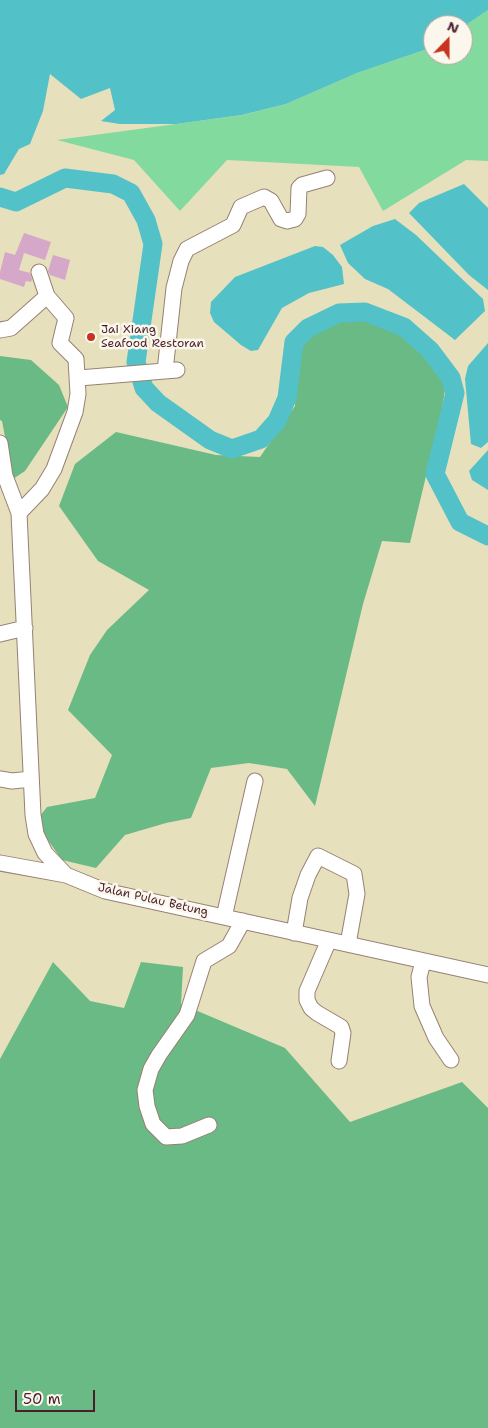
<!DOCTYPE html>
<html>
<head>
<meta charset="utf-8">
<style>
  body { margin:0 }
  #map { position:relative; width:488px; height:1428px; overflow:hidden; background:#e7e0bc; font-family:"Shantell Sans",sans-serif }
  canvas { display:block }
  .north { position:absolute; left:423px; top:15px; width:50px; height:50px; box-sizing:border-box; background:#fbf7ec; border:1px solid #b4a19f; border-radius:50%; rotate:22deg; font-size:14px; font-weight:700; line-height:20px; text-align:center; color:#4a1f2b }
  .north::after { content:''; display:block; margin:auto; width:18px; height:22px; background:#c8321e; clip-path:polygon(50% 0,100% 100%,50% 72%,0 100%) }
  .scale { position:absolute; left:15px; top:1390px; width:80px; height:22px; box-sizing:border-box; border:2px solid #4a1f2b; border-top:0; padding-left:6px; font-size:15px; line-height:18px; white-space:nowrap; color:#4a1f2b; -webkit-text-stroke:4px #fbf7ec; paint-order:stroke }
</style>
</head>
<body>
<div id="map">
<canvas width="488" height="1428"></canvas>
<div class="north">N</div>
<div class="scale">50 m</div>
</div>
<script>
const context = document.querySelector('canvas').getContext('2d');
context.lineJoin = 'round';
function fillPath(path, color) { context.fillStyle = color; context.fill(path, 'evenodd'); }
const toPath = rows => new Path2D(rows.map(r => 'M' + r).join(''));
function trace(path, color, width, dash) { context.strokeStyle = color; context.lineWidth = width; context.lineCap = dash ? 'butt' : 'round'; context.setLineDash(dash || []); context.stroke(path); }
function label(font, color, halo, rows, align = 'center') {
  context.font = font + ' "Shantell Sans",sans-serif'; context.lineWidth = 5; context.setLineDash([]); context.textBaseline = 'middle'; context.strokeStyle = halo; context.fillStyle = color; for (const [text, x, y, turn = 0] of rows) {
    context.save(); context.translate(x, y); context.rotate((+turn || 0) * Math.PI / 180); context.textAlign = isNaN(turn) ? turn : align; if (halo) context.strokeText(text, 0, 0); context.fillText(text, 0, 0); context.restore();
  }
}
const green = toPath([
  [488,10,488,161,466,160,383,211,359,167,227,160,180,211,134,160,57,140,243,115,286,104,357,73,433,47,433,55,463,55,463,27]
]);
const forest = toPath([
  [357,317,397,331,422,352,446,384,442,409,410,543,382,541,363,604,315,806,287,769,249,763,211,768,191,818,166,823,125,835,96,868,62,860,43,833,40,816,47,807,95,798,112,755,68,710,90,655,107,630,149,590,98,561,59,506,75,464,116,432,216,455,260,457,295,406,296,350,325,325],
  [0,356,31,360,59,385,68,407,25,471,13,479,2,421,0,420],
  [53,962,90,1001,124,1008,141,962,183,967,181,1004,285,1048,350,1122,462,1082,488,1108,488,1428,0,1428,0,1059]
]);
const water = toPath([
  [0,0,488,0,488,10,463,27,463,25,433,25,433,47,357,73,286,104,242,115,176,124,120,124,101,121,115,110,110,88,81,99,50,74,43,111,30,144,19,149,4,174,0,175],
  [464,184,488,208,488,290,469,275,409,213,419,203],
  [395,219,416,235,483,299,485,311,455,340,388,289,365,279,348,263,340,245,373,226],
  [315,246,323,247,333,255,342,267,344,284,309,293,282,308,258,350,251,351,241,345,214,322,210,313,211,302,235,277],
  [488,343,488,442,481,448,471,444,465,379,468,366],
  [488,450,488,490,472,480,469,471]
]);
const river = toPath([
  [0,197,16,202,65,178,113,184,131,193,146,220,153,244,136,362,144,388,158,403,210,440,232,449,261,439,277,421,287,398,294,342,308,328,339,313,365,312,404,327,430,350,451,378,455,393,435,474,460,522,488,536]
]);
const building = toPath([
  [24,233,51,242,45,260,24,253,19,270,30,273,32,279,31,282,26,281,24,287,0,279,0,272,5,252,15,255],
  [53,255,70,260,65,280,50,275,48,271]
]);
const minor = toPath([
  [0,330,11,328,47,296],
  [165,371,174,288,181,261,187,249,233,225,241,207,264,197,271,201,281,219,287,221,295,219,298,214,299,188,302,185,327,178],
  [79,378,177,370],
  [0,443,5,476,19,513,33,815,36,834,45,853,66,875,105,891,488,975],
  [19,513,42,489,54,469,75,412,78,394,76,359,60,343,66,318,47,296,39,272],
  [0,634,25,628],
  [0,779,12,781,31,779],
  [0,863,66,875],
  [224,917,255,781],
  [294,933,300,898,308,875,318,856,354,874,357,894,348,944],
  [329,940,307,991,307,1000,311,1008,317,1013,341,1027,343,1033,339,1061],
  [423,962,419,977,422,1006,436,1038,451,1060],
  [209,1125,182,1136,166,1137,153,1124,147,1106,145,1090,151,1069,159,1055,187,1015,204,961,229,946,243,921]
]);
const markers = [
  [91,337,5,"#c8321e"]
];
const poiNames = [
  ["Jai Xiang",101,330],
  ["Seafood Restoran",101,344]
];
const streetNames = [
  ["Jalan Pulau Betung",153,900,13]
];
fillPath(green, '#83da9e');
fillPath(forest, '#6aba85');
fillPath(water, '#53c1c8');
trace(river, '#53c1c8', 19);
fillPath(building, '#d5a7c9');
trace(minor, '#988074', 17);
trace(minor, '#fff', 15);
for (const [x, y, r, color] of markers) { const dot = new Path2D(); dot.arc(x, y, r, 0, 2 * Math.PI); context.fillStyle = color; context.fill(dot); trace(dot, '#fbf7ec', 2); }
label('12px', '#4a1f2b', '#fbf7ec', poiNames, 'left');
label('12px', '#4a1f2b', '#fbf7ec', streetNames);
</script>
</body>
</html>
